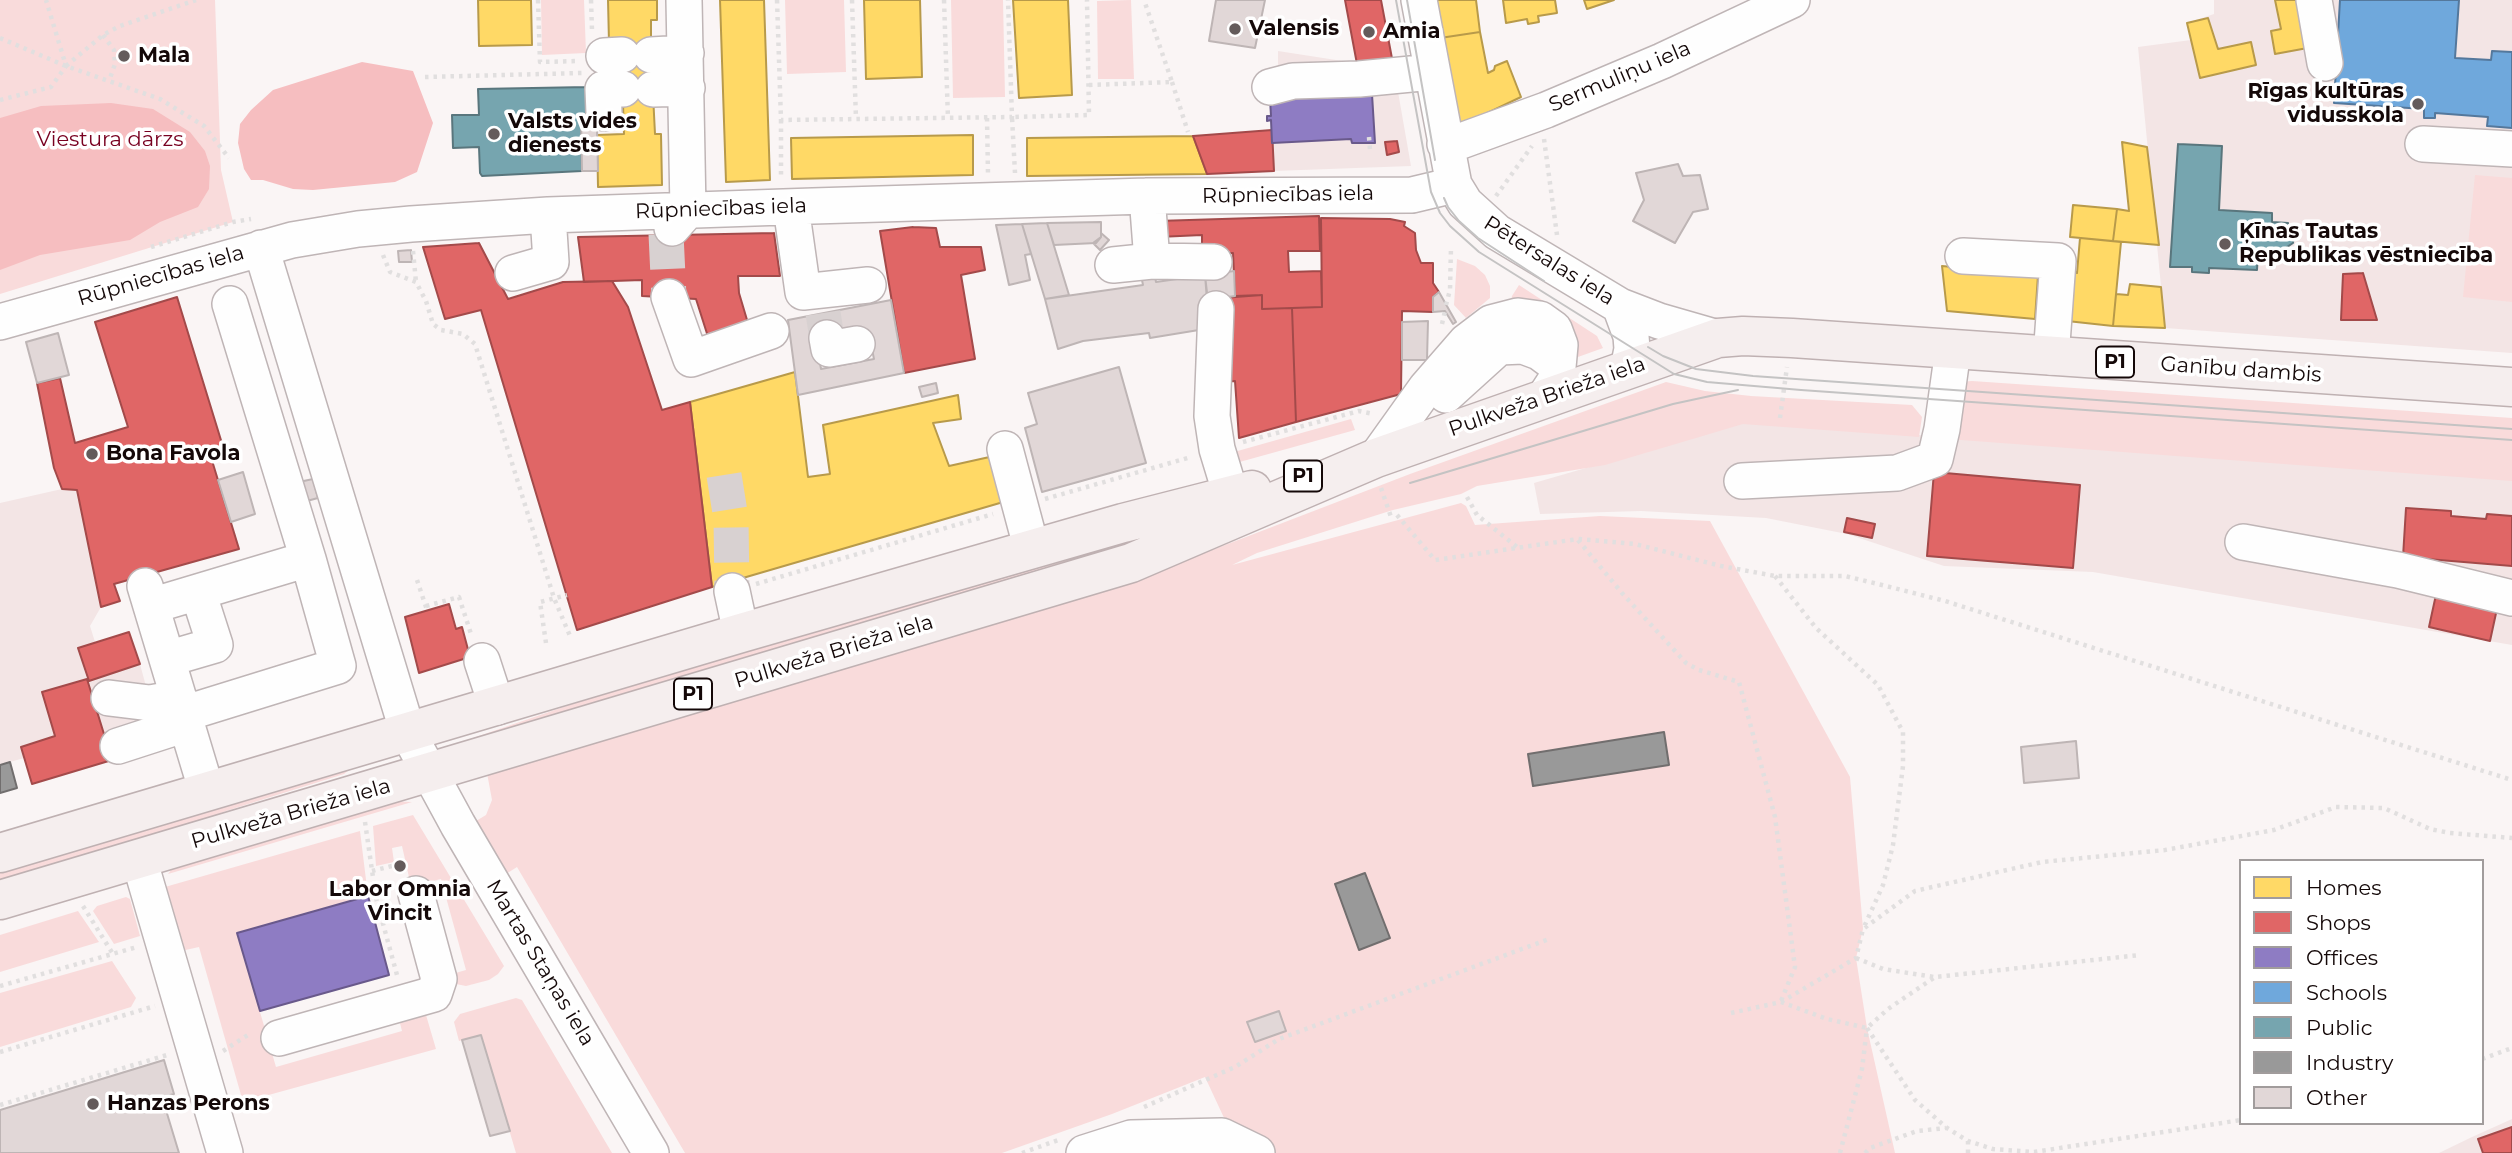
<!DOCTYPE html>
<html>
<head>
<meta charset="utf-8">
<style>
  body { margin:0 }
  #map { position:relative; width:2512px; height:1153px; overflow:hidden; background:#faf5f5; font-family:Montserrat,sans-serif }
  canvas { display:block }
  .legend { position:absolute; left:2239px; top:859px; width:245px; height:266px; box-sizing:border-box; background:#fff; border:2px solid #a19c9c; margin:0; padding:9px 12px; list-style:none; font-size:21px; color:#140808 }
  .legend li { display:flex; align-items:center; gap:14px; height:35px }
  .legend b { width:35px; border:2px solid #a19c9c }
</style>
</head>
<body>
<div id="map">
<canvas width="2512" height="1153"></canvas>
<ul class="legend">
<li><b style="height:19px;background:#ffd966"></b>Homes</li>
<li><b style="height:19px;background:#e06666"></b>Shops</li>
<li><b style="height:19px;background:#8e7cc3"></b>Offices</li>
<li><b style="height:19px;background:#6fa8dc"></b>Schools</li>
<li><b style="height:19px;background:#76a5af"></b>Public</li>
<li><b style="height:19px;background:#999"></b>Industry</li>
<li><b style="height:19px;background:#e1d7d7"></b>Other</li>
</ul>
</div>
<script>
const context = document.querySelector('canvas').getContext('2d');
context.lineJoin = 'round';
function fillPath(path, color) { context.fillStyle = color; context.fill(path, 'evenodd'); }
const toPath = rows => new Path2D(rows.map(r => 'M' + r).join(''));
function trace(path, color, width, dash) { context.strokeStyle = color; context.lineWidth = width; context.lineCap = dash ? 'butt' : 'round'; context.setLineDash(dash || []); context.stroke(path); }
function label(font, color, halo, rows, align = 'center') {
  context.font = font + ' Montserrat,sans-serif'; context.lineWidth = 7; context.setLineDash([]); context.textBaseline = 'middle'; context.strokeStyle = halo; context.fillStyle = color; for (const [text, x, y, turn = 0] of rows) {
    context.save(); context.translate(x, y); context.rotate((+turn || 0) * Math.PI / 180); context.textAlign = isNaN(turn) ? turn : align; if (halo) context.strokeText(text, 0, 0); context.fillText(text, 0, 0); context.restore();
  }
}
const built = toPath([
  [2214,0,2512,0,2512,353,2165,328,2138,47,2191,40,2187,23,2214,14],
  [1278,51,1394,69,1411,166,1274,171,1271,121,1267,121,1267,116,1271,115,1270,99,1278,73],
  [1741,423,2512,475,2512,645,2093,572,1944,566,1847,534,1766,518,1641,511,1540,514,1534,483],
  [62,489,77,490,101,607,90,626,95,642,78,648,87,679,42,692,55,736,21,747,24,758,10,762,17,788,0,793,0,503],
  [140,664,155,720,104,734,89,681],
  [2512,1119,2512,1153,2439,1153,2472,1137]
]);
const green = toPath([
  [0,0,215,0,221,170,233,222,0,294],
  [541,0,584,0,586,53,542,55],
  [785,0,844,0,846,72,787,74],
  [951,0,1003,0,1005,97,953,98],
  [1131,0,1134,79,1098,79,1097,1],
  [2475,175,2512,178,2512,302,2463,297],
  [1457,259,1475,266,1485,275,1490,286,1490,298,1466,318,1454,305],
  [1519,285,1597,336,1603,348,1578,357,1510,307,1512,296],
  [1972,381,2512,418,2512,481,1947,439,1960,382],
  [1666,382,1705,391,1751,396,1912,405,1922,417,1919,437,1743,424,1605,465,1477,486,1461,494,1393,510,1257,553,1232,565,1461,503,1466,506,1475,525,1600,516,1710,521,1850,777,1863,929,1856,958,1867,1028,1895,1153,1238,1153,1239,1150,1205,1077,1112,1114,1002,1153,685,1153,517,867,506,874,476,821,486,815,492,800,487,773,1134,580,1410,474],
  [1351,419,1355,430,1236,463,1234,452],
  [1110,543,1111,549,472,745,470,739,584,700,778,640],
  [347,767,349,770,344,774,226,811,164,835,0,884,0,871],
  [389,801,412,802,168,874,174,866],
  [413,815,504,966,498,974,489,980,466,986,456,984,452,974,466,970,441,879,411,886,402,846,392,848,394,862,376,866,373,826],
  [360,831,368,896,237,933,276,1067,402,1031,399,1019,412,1011,426,1015,436,1049,243,1102,199,947,181,951,165,887],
  [126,897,130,899,140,936,114,944,93,911,97,906],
  [78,911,99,942,0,972,0,935],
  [112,961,136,998,131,1007,0,1047,0,993],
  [516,998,522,1000,612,1153,516,1153,481,1035,459,1041,454,1022,460,1014]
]);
const water = toPath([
  [362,62,413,71,433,123,417,172,395,182,313,190,293,189,263,180,251,180,244,169,238,143,240,124,251,110,273,90],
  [111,103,153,109,190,132,205,151,210,166,209,189,198,207,160,222,130,240,40,255,0,270,0,118,41,106]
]);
const homes = toPath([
  [478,0,531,0,532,45,479,46,478,0],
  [608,0,657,0,657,20,651,20,651,55,655,134,661,134,662,185,598,187,597,135,624,134,621,43,609,43,608,0],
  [720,0,764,0,770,180,726,182,720,0],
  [864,0,920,0,922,77,866,79,864,0],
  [1013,0,1068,0,1072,95,1019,98,1013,0],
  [1434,0,1476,0,1480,32,1440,38,1434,0],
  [1503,0,1555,0,1557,13,1538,16,1539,22,1528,24,1527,19,1506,23,1503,0],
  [1584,0,1614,0,1587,9,1584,0],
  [2275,0,2303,0,2313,47,2275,54,2271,31,2281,29,2275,0],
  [2208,18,2218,49,2251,42,2256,65,2200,78,2187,23,2208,18],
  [1480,32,1488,73,1494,70,1495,66,1507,61,1521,97,1462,125,1456,122,1440,38,1480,32],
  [973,135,973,175,792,179,791,138,973,135],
  [1193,136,1207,174,1027,176,1027,138,1193,136],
  [2122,142,2147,147,2159,245,2113,241,2117,209,2129,211,2122,142],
  [2073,205,2117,209,2113,241,2070,237,2073,205],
  [2080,238,2121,242,2113,326,2067,321,2071,272,2077,273,2080,238],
  [1942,266,2038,275,2035,319,1947,311,1942,266],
  [2130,284,2161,287,2165,328,2113,326,2116,294,2128,295,2130,284],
  [795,372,808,477,830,474,823,425,958,395,961,419,933,423,949,466,1003,454,1017,498,712,587,690,402,795,372]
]);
const shops = toPath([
  [1345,0,1381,0,1394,69,1357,64,1345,0],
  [1272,130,1274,171,1207,174,1193,136,1272,130],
  [1397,141,1399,152,1387,155,1385,142,1397,141],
  [1319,216,1320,251,1288,251,1289,272,1321,271,1322,307,1262,309,1262,295,1235,296,1233,253,1202,254,1202,235,1158,237,1157,221,1319,216],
  [1321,218,1390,219,1405,222,1404,226,1415,233,1416,250,1421,263,1433,263,1433,283,1439,292,1433,297,1433,312,1402,311,1401,394,1296,422,1292,308,1322,307,1321,218],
  [913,227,936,228,940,247,981,247,985,270,961,275,975,359,904,373,880,231,913,227],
  [774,233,780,276,738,276,739,293,750,330,710,343,696,299,642,296,642,280,584,282,578,237,774,233],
  [479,243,508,299,563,282,612,281,628,307,662,410,690,402,712,587,577,630,481,310,445,319,423,247,479,243],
  [2363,273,2377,320,2341,320,2343,274,2363,273],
  [1262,295,1262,309,1292,308,1296,422,1239,438,1235,381,1224,382,1222,298,1262,295],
  [177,297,224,450,210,454,239,549,114,584,120,601,101,607,77,490,62,489,54,468,37,383,60,378,75,443,128,427,95,322,177,297],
  [1934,472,2080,485,2073,568,1927,556,1934,472],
  [2406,508,2451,511,2451,516,2486,519,2487,514,2512,516,2512,566,2403,557,2406,508],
  [1847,518,1875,524,1872,538,1844,532,1847,518],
  [2437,590,2498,604,2490,641,2429,627,2437,590],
  [449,604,456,629,462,627,470,657,419,673,405,617,449,604],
  [129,632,140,664,89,681,78,648,129,632],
  [87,679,112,760,32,784,21,747,55,736,42,692,87,679],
  [2512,1127,2512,1153,2483,1153,2478,1139,2512,1127]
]);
const offices = toPath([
  [1372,94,1375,143,1352,143,1351,139,1272,143,1271,120,1267,121,1267,116,1271,116,1270,99,1372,94],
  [368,896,389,975,260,1011,237,933,368,896]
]);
const schools = toPath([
  [2340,0,2459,0,2455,58,2491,60,2492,51,2512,52,2512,128,2487,126,2488,117,2435,113,2435,118,2424,118,2424,109,2334,103,2340,0]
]);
const public = toPath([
  [588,87,589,118,581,118,582,171,482,176,480,173,479,147,453,148,452,115,479,115,478,89,588,87],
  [2178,144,2222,146,2219,210,2272,213,2272,222,2288,223,2288,230,2294,235,2293,243,2287,247,2287,253,2258,252,2257,270,2209,268,2209,273,2192,272,2192,267,2170,267,2178,144]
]);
const industry = toPath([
  [1664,732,1669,765,1533,786,1528,754,1664,732],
  [10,762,17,788,0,793,0,765,10,762],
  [1365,873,1390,938,1359,950,1335,884,1365,873]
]);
const building = toPath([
  [1216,0,1265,0,1255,48,1209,41,1216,0],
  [596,86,598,171,582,171,581,118,589,118,596,86],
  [1678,164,1683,176,1700,175,1708,209,1693,212,1675,243,1633,221,1644,200,1636,173,1678,164],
  [1101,222,1101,237,1096,243,1054,245,1047,223,1101,222],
  [1047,223,1069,295,1045,299,1022,224,1047,223],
  [1022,224,1031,254,1025,255,1030,280,1009,285,996,225,1022,224],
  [1101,233,1109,240,1100,250,1093,243,1101,237,1101,233],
  [411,250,412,262,399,262,398,251,411,250],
  [1234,271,1235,296,1207,300,1205,275,1234,271],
  [1205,275,1211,328,1150,338,1149,333,1083,341,1058,349,1045,299,1143,285,1142,280,1155,277,1156,282,1205,275],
  [1439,292,1456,322,1453,324,1445,311,1433,312,1433,297,1439,292],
  [891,300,904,373,798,395,788,320,891,300],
  [868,330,874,359,821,369,816,340,868,330],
  [1428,321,1427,360,1402,360,1402,322,1428,321],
  [58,333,69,375,37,383,26,342,58,333],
  [1119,367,1146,463,1042,492,1025,428,1037,424,1028,393,1119,367],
  [936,383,938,393,922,397,919,387,936,383],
  [243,472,255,514,231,522,218,480,243,472],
  [313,479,318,498,303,502,299,482,313,479],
  [2076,741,2079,778,2024,783,2021,747,2076,741],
  [1279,1011,1286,1031,1255,1042,1247,1022,1279,1011],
  [481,1035,510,1131,490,1136,462,1040,481,1035],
  [164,1060,174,1094,162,1097,179,1153,0,1153,0,1110,164,1060]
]);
const minorTunnel = toPath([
  [666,234,669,297],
  [823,313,827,338],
  [724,475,731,519,732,591]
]);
const path = toPath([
  [538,0,540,62,579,61],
  [591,0,592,30],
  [777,0,781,120,1012,117,1008,0],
  [852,0,856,119],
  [944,0,948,119],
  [103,35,114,50,115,64,109,81],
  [0,38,66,66,160,99,204,126,229,158],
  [66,66,103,35,120,26,196,0],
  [425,77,582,73],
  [1172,82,1188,132],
  [1089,85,1172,82,1144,0],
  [0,100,51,87,66,66,46,0],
  [987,118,988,174],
  [781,120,781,178],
  [1369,137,1370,150],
  [1544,139,1557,235],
  [1015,173,1012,117,1089,115,1087,0],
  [1496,196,1532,146],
  [151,247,233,222,251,219],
  [413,251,416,282],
  [383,255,390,272,416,282,426,301,433,324,441,330,463,334,475,344,554,598,570,636],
  [1446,305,1450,290,1451,247],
  [1442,324,1445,311],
  [1780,418,1787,367],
  [1243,442,1359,411,1373,414],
  [1381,488,1391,517],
  [1467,497,1477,515,1517,547],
  [1045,499,1191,457],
  [1397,515,1435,560,1578,539,1635,544,1721,566,1775,576,1845,576,1886,586,1945,601,2512,780],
  [1578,540,1622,593,1686,663,1699,670,1739,682,1775,817,1795,967,1781,1001],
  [1775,576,1816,628,1878,685,1903,732,1903,766,1893,845,1883,885,1864,927],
  [417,580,427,610],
  [756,584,993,514],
  [426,606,459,597,472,637],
  [546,643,540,602,567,595],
  [365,822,376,898,397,975],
  [372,871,396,865],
  [83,906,113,954],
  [1856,958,1883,969,1934,977],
  [0,986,137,947],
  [1781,1002,1856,958,1863,929,1915,891,2042,862,2165,850,2274,830,2336,807,2384,808,2430,829,2450,833,2512,838],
  [1731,1013,1781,1002,1827,1019,1867,1028,1888,1009,1935,977,2140,955],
  [1867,1028,1915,1100,1947,1128,1968,1141,1993,1149,2034,1152,2241,1120],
  [223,1051,251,1033],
  [0,1052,155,1006],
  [2482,1059,2512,1048],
  [0,1105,167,1055],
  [1144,1107,1235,1067,1279,1039,1549,939],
  [1022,1153,1061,1139],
  [1840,1153,1862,1069,1867,1028],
  [1865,1153,1870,1148,1917,1131,1946,1128],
  [1968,1153,1968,1141]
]);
const minor = toPath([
  [1419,0,1454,185,1465,203,1497,232,1620,306,1659,321,1718,338],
  [2314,0,2325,63],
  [651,55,686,53],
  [604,56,622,55],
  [1270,87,1293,81,1359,79,1432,72],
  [653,89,687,88],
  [604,113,603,89,623,89],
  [1445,144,1461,141,1546,110,1662,61,1792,0],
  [2423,144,2512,149],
  [1147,196,1152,261,1214,262],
  [791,207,803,292,868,285],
  [672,228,688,210,684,0],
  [261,248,408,733,458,825,651,1153],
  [1963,256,2058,261,2051,357],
  [1113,265,1152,261],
  [513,273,551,262,548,215],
  [669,297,691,359,771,331],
  [230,304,308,559],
  [1620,306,1631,336,1632,349,1628,369],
  [1216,309,1212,416,1217,449,1231,495],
  [0,322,292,240,358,229,411,224,548,215,813,206,1147,196,1412,195,1454,185],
  [827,338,829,349,857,344],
  [1446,395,1499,347,1523,346,1539,352,1558,366],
  [1005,449,1032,550],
  [1376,458,1426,388,1466,342,1491,323,1518,316,1540,319,1554,329,1560,345,1557,378,1544,398],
  [1742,481,1897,473,1935,459,1942,429,1953,350],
  [2243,542,2398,570,2512,598],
  [145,586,207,792],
  [732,591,741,633],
  [151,606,308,559,338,666,183,714],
  [167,659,215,645,198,592],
  [482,661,497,707],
  [109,698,150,703,179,698],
  [118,746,186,724],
  [139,859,225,1153],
  [279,1038,434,994,439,979,416,894],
  [1084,1153,1131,1138,1222,1136,1257,1153]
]);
const major = toPath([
  [0,853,741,633,1123,523,1252,490],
  [0,900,1131,563,1376,458,1718,338,1743,336,1792,338,2512,387]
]);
const tram = toPath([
  [1396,0,1431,192,1440,213,1450,226,1479,252,1674,374,1707,382,1801,390,2512,440],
  [1407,0,1435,160],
  [1444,198,1448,207,1459,221,1478,238,1544,281],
  [1648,347,1663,356,1696,369,1753,376,2512,429],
  [1410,483,1673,404,1738,390]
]);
const markers = [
  [1235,29,7,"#645b5b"],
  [1369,32,7,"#645b5b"],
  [124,56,7,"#645b5b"],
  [2418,104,7,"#645b5b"],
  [494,134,7,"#645b5b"],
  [2225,244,7,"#645b5b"],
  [92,454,7,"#645b5b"],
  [400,866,7,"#645b5b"],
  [93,1104,7,"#645b5b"]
];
const shields = [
  [2115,362,38],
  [1303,476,38],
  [693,694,38]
];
const shieldNames = [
  ["P1",2115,362],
  ["P1",1303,476],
  ["P1",693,694]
];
const poiNames = [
  ["Valensis",1249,29],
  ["Amia",1383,32],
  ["Mala",138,56],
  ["Rīgas kultūras",2404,92,"right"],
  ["vidusskola",2404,116,"right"],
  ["Valsts vides",508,122],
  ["dienests",508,146],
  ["Ķīnas Tautas",2239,232],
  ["Republikas vēstniecība",2239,256],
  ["Bona Favola",106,454],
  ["Labor Omnia",400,890,"center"],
  ["Vincit",400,914,"center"],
  ["Hanzas Perons",107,1104]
];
const streetNames = [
  ["Sermuliņu iela",1620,77,-23],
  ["Rūpniecības iela",1288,195,-1],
  ["Rūpniecības iela",721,209,-2],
  ["Pētersalas iela",1549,261,32],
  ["Rūpniecības iela",161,276,-16],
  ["Ganību dambis",2241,370,4],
  ["Pulkveža Brieža iela",1547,397,-19],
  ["Pulkveža Brieža iela",834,652,-17],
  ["Pulkveža Brieža iela",291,814,-16],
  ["Martas Staņas iela",540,963,59]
];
const parkNames = [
  ["Viestura dārzs",110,140]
];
fillPath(built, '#f3e5e5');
fillPath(green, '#f9dbdb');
fillPath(water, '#f6bec0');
fillPath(homes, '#ffd966');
trace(homes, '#b89a4a', 2);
fillPath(shops, '#e06666');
trace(shops, '#a34a4a', 2);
fillPath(offices, '#8e7cc3');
trace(offices, '#69598b', 2);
fillPath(schools, '#6fa8dc');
trace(schools, '#54789c', 2);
fillPath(public, '#76a5af');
trace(public, '#59767d', 2);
fillPath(industry, '#999');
trace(industry, '#716e6e', 2);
fillPath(building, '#e1d7d7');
trace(building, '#beb5b5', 2);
trace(minorTunnel, '#d8d1d1', 35, [35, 18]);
trace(minor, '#bfb5b6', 38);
trace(major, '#bfb1b2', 41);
trace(path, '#e1dfdf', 4.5, [3.5, 5]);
trace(minor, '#fefefe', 35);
trace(major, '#f5eeee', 38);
trace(tram, '#c4c3c3', 2);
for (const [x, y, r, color] of markers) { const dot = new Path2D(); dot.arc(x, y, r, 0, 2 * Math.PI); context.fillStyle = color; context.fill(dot); trace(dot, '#fff', 2.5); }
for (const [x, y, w] of shields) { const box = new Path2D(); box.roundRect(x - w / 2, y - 15.5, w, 31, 5); context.fillStyle = '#fff'; context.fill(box); trace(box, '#140808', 2); }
label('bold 19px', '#140808', null, shieldNames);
label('bold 21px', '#140808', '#fff', poiNames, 'left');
label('21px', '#140808', '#fff', streetNames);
label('21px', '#780121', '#fff', parkNames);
</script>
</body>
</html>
